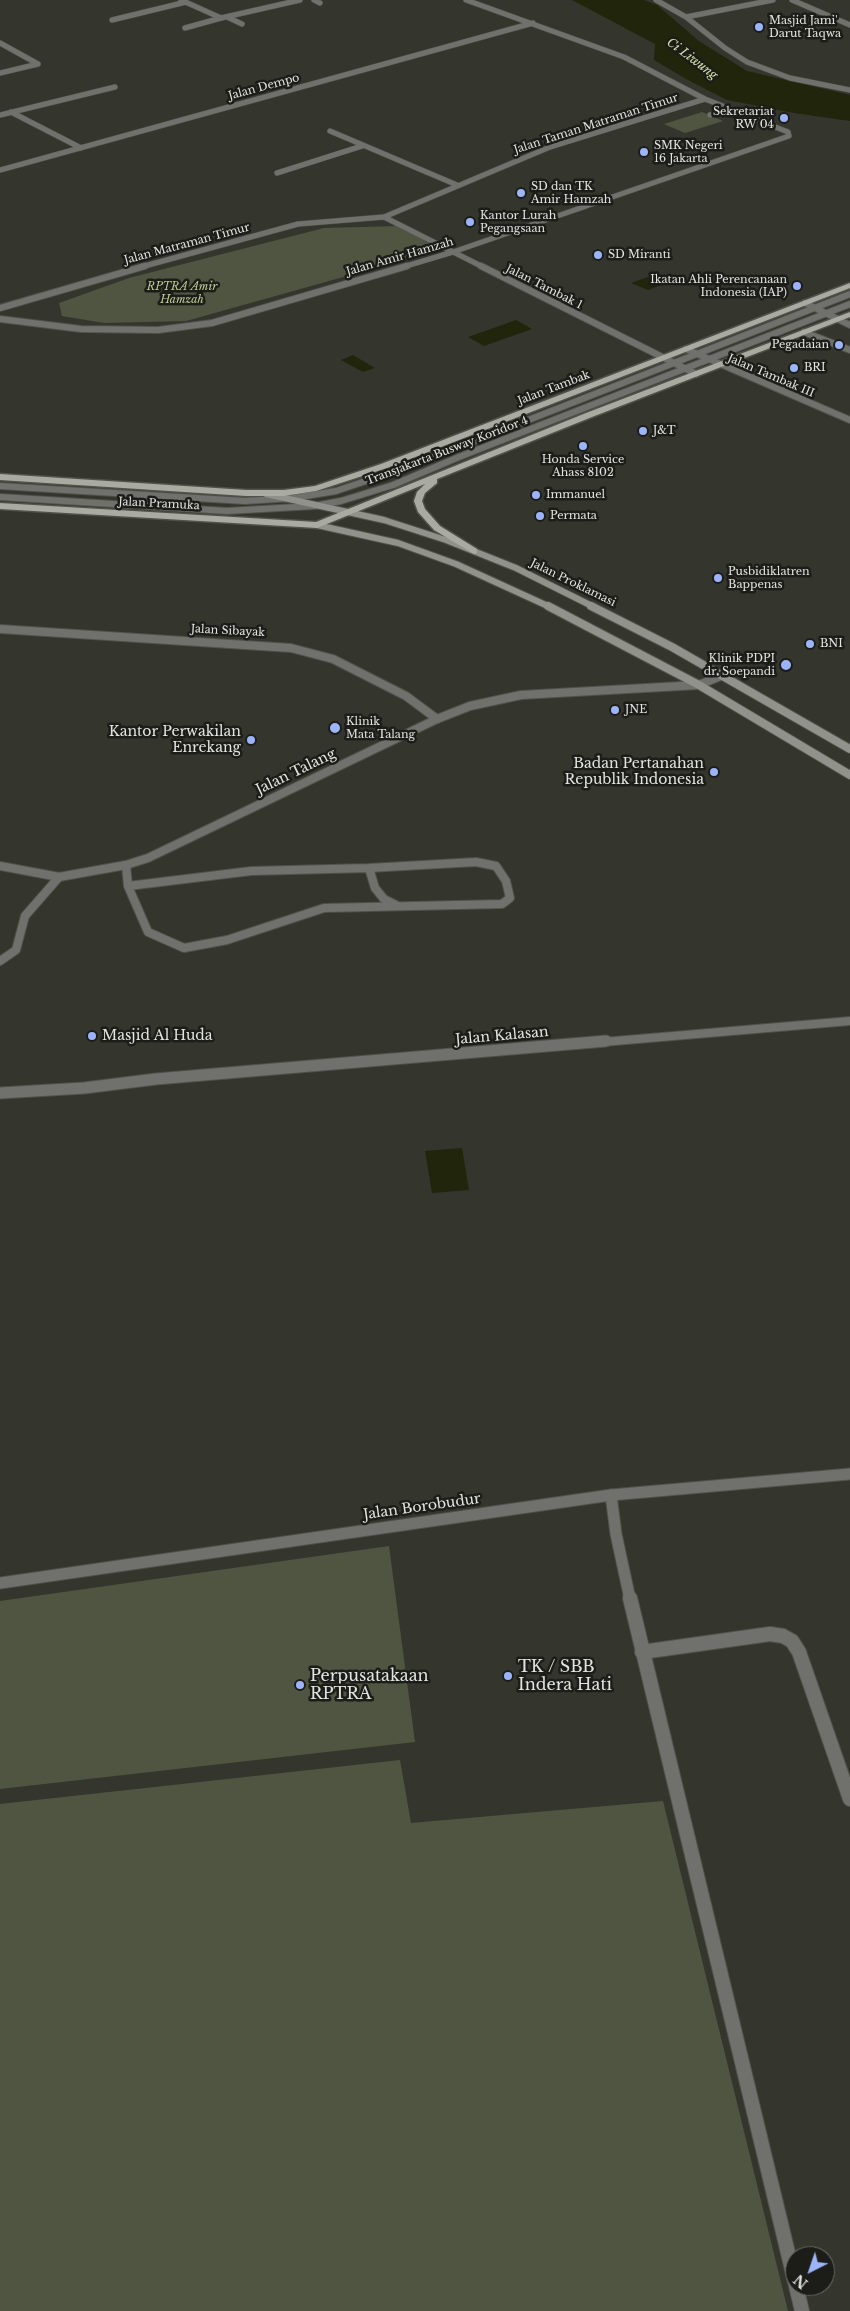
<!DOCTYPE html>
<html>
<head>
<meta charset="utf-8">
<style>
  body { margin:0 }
  #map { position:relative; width:850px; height:2311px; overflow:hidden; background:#34362e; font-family:"Libre Baskerville",serif }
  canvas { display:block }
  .north { position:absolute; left:785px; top:2246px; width:50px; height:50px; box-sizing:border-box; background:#1c1d19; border:1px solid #6b6d68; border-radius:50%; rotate:221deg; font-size:14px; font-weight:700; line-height:20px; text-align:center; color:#e2e4de }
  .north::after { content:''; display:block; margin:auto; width:18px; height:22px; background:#9cb4fd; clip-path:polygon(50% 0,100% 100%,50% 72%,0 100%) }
</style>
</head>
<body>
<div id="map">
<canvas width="850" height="2311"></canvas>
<div class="north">N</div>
</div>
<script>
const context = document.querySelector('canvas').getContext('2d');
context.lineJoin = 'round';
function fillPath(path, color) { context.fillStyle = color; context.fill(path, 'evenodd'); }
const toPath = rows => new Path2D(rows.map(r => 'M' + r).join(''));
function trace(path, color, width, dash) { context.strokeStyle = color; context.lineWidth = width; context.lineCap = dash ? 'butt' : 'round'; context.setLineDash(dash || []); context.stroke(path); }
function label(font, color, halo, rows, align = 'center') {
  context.font = font + ' "Libre Baskerville",serif'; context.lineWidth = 5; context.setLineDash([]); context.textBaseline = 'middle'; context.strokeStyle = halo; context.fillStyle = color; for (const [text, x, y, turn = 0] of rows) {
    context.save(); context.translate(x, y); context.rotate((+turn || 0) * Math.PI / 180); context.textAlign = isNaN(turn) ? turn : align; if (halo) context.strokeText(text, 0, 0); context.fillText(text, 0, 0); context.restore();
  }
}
const green = toPath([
  [702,112,723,121,685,133,664,124],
  [400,226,440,250,186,321,104,323,62,316,59,303,129,278,324,228],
  [389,1546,415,1742,0,1789,0,1601],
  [400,1760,411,1823,663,1801,788,2311,0,2311,0,1804]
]);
const water = toPath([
  [572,0,644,0,657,5,699,41,747,71,850,95,850,121,794,113,727,100,688,80,654,60,655,44],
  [656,274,672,281,648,290,631,283],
  [516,320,532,329,484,346,468,337],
  [353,355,375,368,363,372,341,360],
  [462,1148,469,1190,432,1193,425,1151]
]);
const serviceFar4 = toPath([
  [185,28,221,18],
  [710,115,731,109]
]);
const serviceFar3 = toPath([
  [804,332,850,350],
  [0,486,245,501,293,498,336,491,416,464,850,294],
  [0,497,227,511,314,506,341,501,393,485,459,457,850,304]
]);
const serviceFar2 = toPath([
  [476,862,496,866,506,881,510,898,502,904,324,908,227,940,184,948,148,932,128,886,251,871,369,868,476,862],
  [126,865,128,886],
  [369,868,375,888,384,899,396,905]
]);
const serviceFar1 = toPath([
  [611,1495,616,1534,630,1599]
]);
const service = toPath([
  [630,1598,795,2282],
  [642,1652,770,1634,783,1636,792,1641,799,1652,850,1799],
  [796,2286,802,2311]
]);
const minorFar3 = toPath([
  [181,0,221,18,300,0],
  [314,0,320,3],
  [656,0,686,17,725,48,747,62,790,78,850,90],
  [792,0,850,25],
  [227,17,242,24],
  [686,17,773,0],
  [112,20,186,2],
  [0,43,38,64],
  [0,73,38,64],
  [11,112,81,148],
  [0,115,115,87],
  [330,131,457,185],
  [0,170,533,23],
  [277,173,362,146],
  [384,217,483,267],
  [141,267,298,224,384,217,550,147,705,99],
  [403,267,453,252,789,136,788,132,705,99,624,57,466,0]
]);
const minorFar2 = toPath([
  [481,266,696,374],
  [805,303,850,325],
  [0,308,145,266],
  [0,319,81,329,158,330,212,323,407,266],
  [686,349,850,420]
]);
const minorFar1 = toPath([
  [0,629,291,648,333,659,406,696,437,719],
  [0,961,16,950,25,916,59,877],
  [591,1043,850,1021]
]);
const minor = toPath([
  [0,1093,84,1088,156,1079,606,1041],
  [0,1583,611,1495,850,1474]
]);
const tertiary = toPath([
  [0,866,59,877,126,865,148,858,437,719,470,706,521,695,699,685,723,675]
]);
const secondaryFar1 = toPath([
  [266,494,384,520,446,540,516,568,594,607],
  [317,525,398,543,456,564,550,607]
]);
const secondary = toPath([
  [548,606,699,685,850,775],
  [591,606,672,647,850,749]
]);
const primary = toPath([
  [850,283,850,288,387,468,316,491,284,496,246,496,0,480,0,474,246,490,284,490,315,486,381,464,850,283],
  [850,312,850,317,592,417,437,479,437,483,425,493,422,501,425,509,440,526,477,549,477,553,474,554,434,530,418,512,414,501,417,492,425,484,317,528,0,509,0,503,316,522,586,413,850,312]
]);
const markers = [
  [759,27,5,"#9cb4fd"],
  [784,118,5,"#9cb4fd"],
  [644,152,5,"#9cb4fd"],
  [521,193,5,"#9cb4fd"],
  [470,222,5,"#9cb4fd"],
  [598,255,5,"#9cb4fd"],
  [797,286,5,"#9cb4fd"],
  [839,345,5,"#9cb4fd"],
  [794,368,5,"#9cb4fd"],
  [643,431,5,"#9cb4fd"],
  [583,446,5,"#9cb4fd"],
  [536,495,5,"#9cb4fd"],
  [540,516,5,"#9cb4fd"],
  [718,578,5,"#9cb4fd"],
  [810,644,5,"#9cb4fd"],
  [786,665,6,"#9cb4fd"],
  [615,710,5,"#9cb4fd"],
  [335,728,6,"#9cb4fd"],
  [251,740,5,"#9cb4fd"],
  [714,772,5,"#9cb4fd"],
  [92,1036,5,"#9cb4fd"],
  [508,1676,5,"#9cb4fd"],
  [300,1685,5,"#9cb4fd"]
];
const farPoinames = [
  ["Masjid Jami'",769,21],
  ["Darut Taqwa",769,34],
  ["Sekretariat",774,112,"right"],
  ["RW 04",774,125,"right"],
  ["SMK Negeri",654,146],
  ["16 Jakarta",654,159],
  ["SD dan TK",531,187],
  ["Amir Hamzah",531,200],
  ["Kantor Lurah",480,216],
  ["Pegangsaan",480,229],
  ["SD Miranti",608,255],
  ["Ikatan Ahli Perencanaan",787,280,"right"],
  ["Indonesia (IAP)",787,293,"right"],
  ["Pegadaian",829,345,"right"],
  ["BRI",804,368],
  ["J&T",653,431],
  ["Honda Service",583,460,"center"],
  ["Ahass 8102",583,473,"center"],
  ["Immanuel",546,495],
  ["Permata",550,516],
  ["Pusbidiklatren",728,572],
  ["Bappenas",728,585],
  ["BNI",820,644],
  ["Klinik PDPI",775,659,"right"],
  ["dr. Soepandi",775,672,"right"],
  ["JNE",625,710],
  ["Klinik",346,722],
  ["Mata Talang",346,735]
];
const farStreetnames = [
  ["Jalan Dempo",264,87,-15],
  ["Jalan Taman Matraman Timur",596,124,-18],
  ["Jalan Matraman Timur",187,244,-15],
  ["Jalan Amir Hamzah",400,257,-16],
  ["Jalan Tambak 1",544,287,27],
  ["Jalan Tambak III",771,376,23],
  ["Jalan Tambak",554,388,-21],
  ["Transjakarta Busway Koridor 4",447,451,-21],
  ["Jalan Pramuka",159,504,3],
  ["Jalan Proklamasi",573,583,26],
  ["Jalan Sibayak",228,631,3]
];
const farParknames = [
  ["RPTRA Amir",182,287],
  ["Hamzah",182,300]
];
const farWaternames = [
  ["Ci Liwung",692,59,37]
];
const poiNames = [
  ["Kantor Perwakilan",241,732],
  ["Enrekang",241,748],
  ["Badan Pertanahan",704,764],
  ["Republik Indonesia",704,780],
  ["Masjid Al Huda",102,1036,"left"]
];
const streetNames = [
  ["Jalan Talang",296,772,-26],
  ["Jalan Kalasan",502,1036,-5],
  ["Jalan Borobudur",422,1507,-8]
];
const nearPoinames = [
  ["TK / SBB",518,1667],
  ["Indera Hati",518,1685],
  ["Perpusatakaan",310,1676],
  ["RPTRA",310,1694]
];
fillPath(green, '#505541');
fillPath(water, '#20250b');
trace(serviceFar4, '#50524a', 6);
trace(serviceFar3, '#50524a', 8);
trace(serviceFar2, '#50524a', 10);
trace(serviceFar1, '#50524a', 13);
trace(service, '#50524a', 16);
trace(minorFar3, '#50524a', 6);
trace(minorFar2, '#50524a', 8);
trace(minorFar1, '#50524a', 10);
trace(minor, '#50524a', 13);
trace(tertiary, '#50524a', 10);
trace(secondaryFar1, '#50524a', 8);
trace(secondary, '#50524a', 10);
trace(primary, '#50524a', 3);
trace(serviceFar4, '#70716d', 5);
trace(serviceFar3, '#70716d', 6);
trace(serviceFar2, '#70716d', 8);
trace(serviceFar1, '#70716d', 11);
trace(service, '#70716d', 14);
trace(minorFar3, '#70716d', 5);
trace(minorFar2, '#70716d', 6);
trace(minorFar1, '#70716d', 8);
trace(minor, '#70716d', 11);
trace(tertiary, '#70716d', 8);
trace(secondaryFar1, '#90928b', 6);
trace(secondary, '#90928b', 8);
fillPath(primary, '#a9aba3');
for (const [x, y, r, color] of markers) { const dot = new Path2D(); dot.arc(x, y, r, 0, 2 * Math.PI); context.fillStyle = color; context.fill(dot); trace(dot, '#1c1d19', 2); }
label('11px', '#e2e4de', '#1c1d19', farPoinames, 'left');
label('11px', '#e2e4de', '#1c1d19', farStreetnames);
label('italic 11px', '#c0cd97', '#1c1d19', farParknames);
label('italic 12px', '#d3e1aa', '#1c1d19', farWaternames);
label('14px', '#e2e4de', '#1c1d19', poiNames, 'right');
label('14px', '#e2e4de', '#1c1d19', streetNames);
label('16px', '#e2e4de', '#1c1d19', nearPoinames, 'left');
</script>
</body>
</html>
